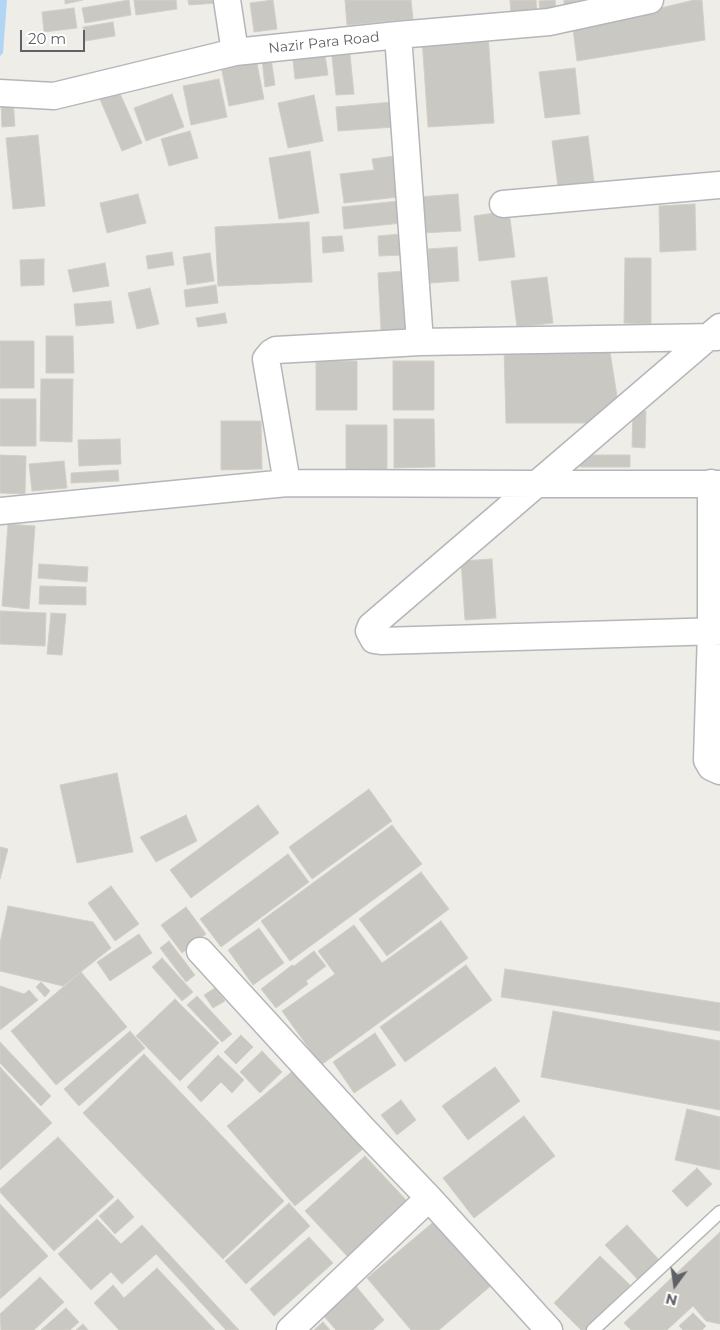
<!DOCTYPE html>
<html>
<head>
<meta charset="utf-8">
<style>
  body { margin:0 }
  #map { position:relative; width:720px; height:1330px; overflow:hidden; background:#eeede7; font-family:Montserrat,sans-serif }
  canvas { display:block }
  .north { position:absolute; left:650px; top:1260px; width:50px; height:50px; -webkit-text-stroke:4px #fff; paint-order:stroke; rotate:194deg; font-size:14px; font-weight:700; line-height:20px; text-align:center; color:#5e6165 }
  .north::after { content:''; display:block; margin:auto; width:18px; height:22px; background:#5e6165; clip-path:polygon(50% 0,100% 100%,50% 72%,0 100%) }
  .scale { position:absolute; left:20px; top:30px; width:65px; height:22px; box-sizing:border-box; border:2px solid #5e6165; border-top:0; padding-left:6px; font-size:15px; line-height:18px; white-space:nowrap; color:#5e6165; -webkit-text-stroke:4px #fff; paint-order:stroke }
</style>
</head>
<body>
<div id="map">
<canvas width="720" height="1330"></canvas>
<div class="north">N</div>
<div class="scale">20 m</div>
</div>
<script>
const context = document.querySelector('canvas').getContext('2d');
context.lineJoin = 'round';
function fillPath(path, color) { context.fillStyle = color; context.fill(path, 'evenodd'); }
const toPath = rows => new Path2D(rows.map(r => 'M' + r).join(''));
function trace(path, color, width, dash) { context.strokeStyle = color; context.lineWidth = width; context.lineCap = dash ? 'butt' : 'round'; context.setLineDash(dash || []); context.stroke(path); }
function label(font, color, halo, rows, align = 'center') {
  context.font = font + ' Montserrat,sans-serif'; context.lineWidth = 5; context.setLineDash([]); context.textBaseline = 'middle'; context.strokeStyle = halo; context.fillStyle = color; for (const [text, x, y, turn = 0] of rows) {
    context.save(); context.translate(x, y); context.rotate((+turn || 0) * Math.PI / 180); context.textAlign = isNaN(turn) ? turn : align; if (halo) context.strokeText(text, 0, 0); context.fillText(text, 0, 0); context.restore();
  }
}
const water = toPath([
  [0,0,7,0,3,53,0,56]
]);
const building = toPath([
  [65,0,83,0,65,4,65,0],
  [129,0,131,15,85,23,82,8,129,0],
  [134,0,176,0,177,9,136,15,134,0],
  [188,0,217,0,217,3,189,5,188,0],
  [273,0,277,29,254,32,250,3,273,0],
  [345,0,411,0,413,19,347,25,345,0],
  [510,0,536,0,537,13,511,15,510,0],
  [555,0,556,9,540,11,539,1,555,0],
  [564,0,581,0,581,5,564,7,564,0],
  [694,0,702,0,705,40,577,61,573,29,694,0],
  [74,8,77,28,44,32,42,12,74,8],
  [113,22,115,36,85,41,83,27,113,22],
  [488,33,494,123,428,127,422,38,488,33],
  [349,45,354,94,336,95,331,47,349,45],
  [255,54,264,99,229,106,220,61,255,54],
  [325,55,328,75,295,79,293,60,325,55],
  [271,58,275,85,265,87,262,59,271,58],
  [575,68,580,114,545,118,539,72,575,68],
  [219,79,227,117,191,125,183,86,219,79],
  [118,89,142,143,122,151,99,97,118,89],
  [172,94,184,127,146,141,134,108,172,94],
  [314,95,323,141,288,148,278,103,314,95],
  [13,101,15,126,2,127,1,102,13,101],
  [392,102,395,127,338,131,336,107,392,102],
  [190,131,198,158,169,166,161,139,190,131],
  [38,135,45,206,13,209,6,138,38,135],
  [588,136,594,182,558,187,552,141,588,136],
  [310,151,319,213,279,219,269,158,310,151],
  [394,156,399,197,344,203,340,174,374,170,372,159,394,156],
  [138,194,146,223,107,233,100,203,138,194],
  [458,194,461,231,421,233,418,197,458,194],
  [399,201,402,223,344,229,342,207,399,201],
  [695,204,696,250,660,252,659,206,695,204],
  [509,211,515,257,479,261,474,216,509,211],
  [309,222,312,282,218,286,215,227,309,222],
  [401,234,402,255,379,256,378,236,401,234],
  [342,236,344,251,323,253,322,237,342,236],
  [457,247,459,281,430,283,428,249,457,247],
  [172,252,174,265,148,269,146,256,172,252],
  [210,253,214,281,187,285,183,257,210,253],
  [625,258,651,258,651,324,624,323,625,258],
  [44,259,44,285,21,286,20,260,44,259],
  [105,263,109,286,73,292,68,270,105,263],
  [405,271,408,330,381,331,378,273,405,271],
  [547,277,553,323,517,327,511,281,547,277],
  [216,285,218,303,186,307,184,290,216,285],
  [150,288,159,324,137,329,128,293,150,288],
  [111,301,114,323,76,326,74,304,111,301],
  [225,313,227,323,198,327,196,318,225,313],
  [46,336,73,336,74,373,46,373,46,336],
  [0,341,34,341,34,388,0,388,0,341],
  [504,348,610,352,618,402,591,423,506,423,504,348],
  [316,361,357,361,357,410,316,410,316,361],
  [393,361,434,361,434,410,393,410,393,361],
  [41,379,73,379,72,442,40,441,41,379],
  [0,399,36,399,36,446,0,446,0,399],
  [633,411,646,411,645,448,632,447,633,411],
  [394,419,434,419,435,467,394,468,394,419],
  [221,421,261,421,262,469,221,470,221,421],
  [346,425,387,425,387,473,346,474,346,425],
  [120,439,121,464,79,466,78,440,120,439],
  [0,455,26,456,25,494,0,493,0,455],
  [580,455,630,455,630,467,580,467,580,455],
  [64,461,67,488,32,491,29,464,64,461],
  [118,470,119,481,71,483,71,473,118,470],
  [8,524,35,526,29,609,2,606,8,524],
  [492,559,496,618,465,620,461,561,492,559],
  [39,564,88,567,87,582,38,578,39,564],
  [40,586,86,587,86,605,39,604,40,586],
  [0,611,46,613,45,646,0,644,0,611],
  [51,613,66,614,62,655,47,654,51,613],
  [117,773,133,852,77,863,60,785,117,773],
  [369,789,392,821,312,879,289,847,369,789],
  [258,805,279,833,191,898,170,870,258,805],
  [186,815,197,841,156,862,140,837,186,815],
  [392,825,422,864,290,961,261,921,392,825],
  [0,847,8,849,0,879,0,847],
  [288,854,309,882,221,947,200,919,288,854],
  [421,872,449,909,387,956,359,919,421,872],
  [111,886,139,924,115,941,88,903,111,886],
  [8,906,93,922,111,948,63,986,0,971,0,943,8,906],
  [186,907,206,934,182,953,161,925,186,907],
  [441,921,468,958,321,1065,282,1011,335,974,318,951,354,925,382,963,441,921],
  [259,928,284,963,253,985,228,950,259,928],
  [139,934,152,953,110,981,97,962,139,934],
  [169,941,195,975,186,982,160,948,169,941],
  [314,951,326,966,306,981,308,984,276,1008,261,989,292,965,294,966,314,951],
  [162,958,193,992,182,1001,152,967,162,958],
  [466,965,492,1000,405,1062,380,1027,466,965],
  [505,969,720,1003,720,1031,501,997,505,969],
  [81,972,127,1027,56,1085,11,1031,81,972],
  [41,982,50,991,45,997,36,987,41,982],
  [0,986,24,994,29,990,38,1000,0,1030,0,986],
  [215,988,225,1001,213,1008,204,995,215,988],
  [197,996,232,1034,222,1042,187,1005,197,996],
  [175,999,219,1043,180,1081,136,1036,175,999],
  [553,1011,720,1041,720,1110,541,1077,553,1011],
  [130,1031,145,1048,79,1106,64,1089,130,1031],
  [375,1033,396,1065,354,1093,333,1062,375,1033],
  [241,1035,253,1047,236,1064,224,1052,241,1035],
  [0,1042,51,1096,41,1106,0,1063,0,1042],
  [262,1051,282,1072,260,1093,240,1072,262,1051],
  [144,1054,284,1201,223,1259,83,1113,144,1054],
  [218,1055,244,1080,232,1093,221,1082,201,1102,187,1087,218,1055],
  [0,1067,52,1123,0,1170,0,1067],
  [495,1067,520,1101,468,1140,442,1106,495,1067],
  [295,1069,363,1149,295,1206,227,1126,295,1069],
  [401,1100,416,1120,397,1135,381,1115,401,1100],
  [687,1109,720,1117,720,1170,675,1160,687,1109],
  [524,1116,555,1156,474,1218,443,1178,524,1116],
  [58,1137,114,1197,54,1251,0,1192,0,1189,58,1137],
  [365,1156,408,1202,348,1257,305,1211,365,1156],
  [697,1168,712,1184,687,1207,672,1191,697,1168],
  [118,1199,134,1217,115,1234,99,1216,118,1199],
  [289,1203,310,1226,246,1284,225,1261,289,1203],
  [0,1204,48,1256,0,1299,0,1204],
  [97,1219,121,1244,142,1225,239,1330,226,1330,156,1254,122,1284,111,1272,91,1290,58,1254,97,1219],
  [437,1219,493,1284,439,1330,411,1330,367,1278,437,1219],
  [627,1225,661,1262,640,1282,605,1245,627,1225],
  [720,1232,720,1324,706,1321,693,1306,667,1330,631,1330,624,1323,720,1232],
  [309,1237,333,1263,274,1316,250,1289,309,1237],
  [600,1256,630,1285,585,1330,581,1330,554,1303,600,1256],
  [157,1268,215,1330,119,1330,94,1303,113,1285,124,1298,157,1268],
  [40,1277,64,1302,34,1330,1,1330,0,1314,40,1277],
  [355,1285,384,1320,373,1330,336,1330,322,1314,355,1285],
  [66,1308,79,1322,70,1330,41,1330,66,1308],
  [693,1313,706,1326,702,1330,683,1330,679,1326,693,1313],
  [323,1322,330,1330,314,1330,323,1322],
  [83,1324,88,1330,76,1330,83,1324]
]);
const lane = toPath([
  [593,1330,720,1212]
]);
const street = toPath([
  [227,0,235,52],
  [398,35,420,342],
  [0,93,54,96,235,52,398,35,549,22,650,0],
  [503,204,720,185],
  [720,327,371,626,369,631,374,640,381,641,720,631],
  [287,483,266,359,271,353,276,350,420,342,716,337],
  [711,483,711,631,707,760,711,767,720,771],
  [0,511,287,483,536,484,720,484],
  [200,951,363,1129,429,1198,549,1330],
  [290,1330,429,1198]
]);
const streetNames = [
  ["Nazir Para Road",324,43,-6]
];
fillPath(water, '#b1d5f4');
fillPath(building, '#cac8c3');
trace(building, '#d2cfc6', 1);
trace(lane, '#b4b6ba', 15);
trace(street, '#b4b6ba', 29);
trace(lane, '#fff', 12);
trace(street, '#fff', 26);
label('14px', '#5e6165', '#fff', streetNames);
</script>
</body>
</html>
